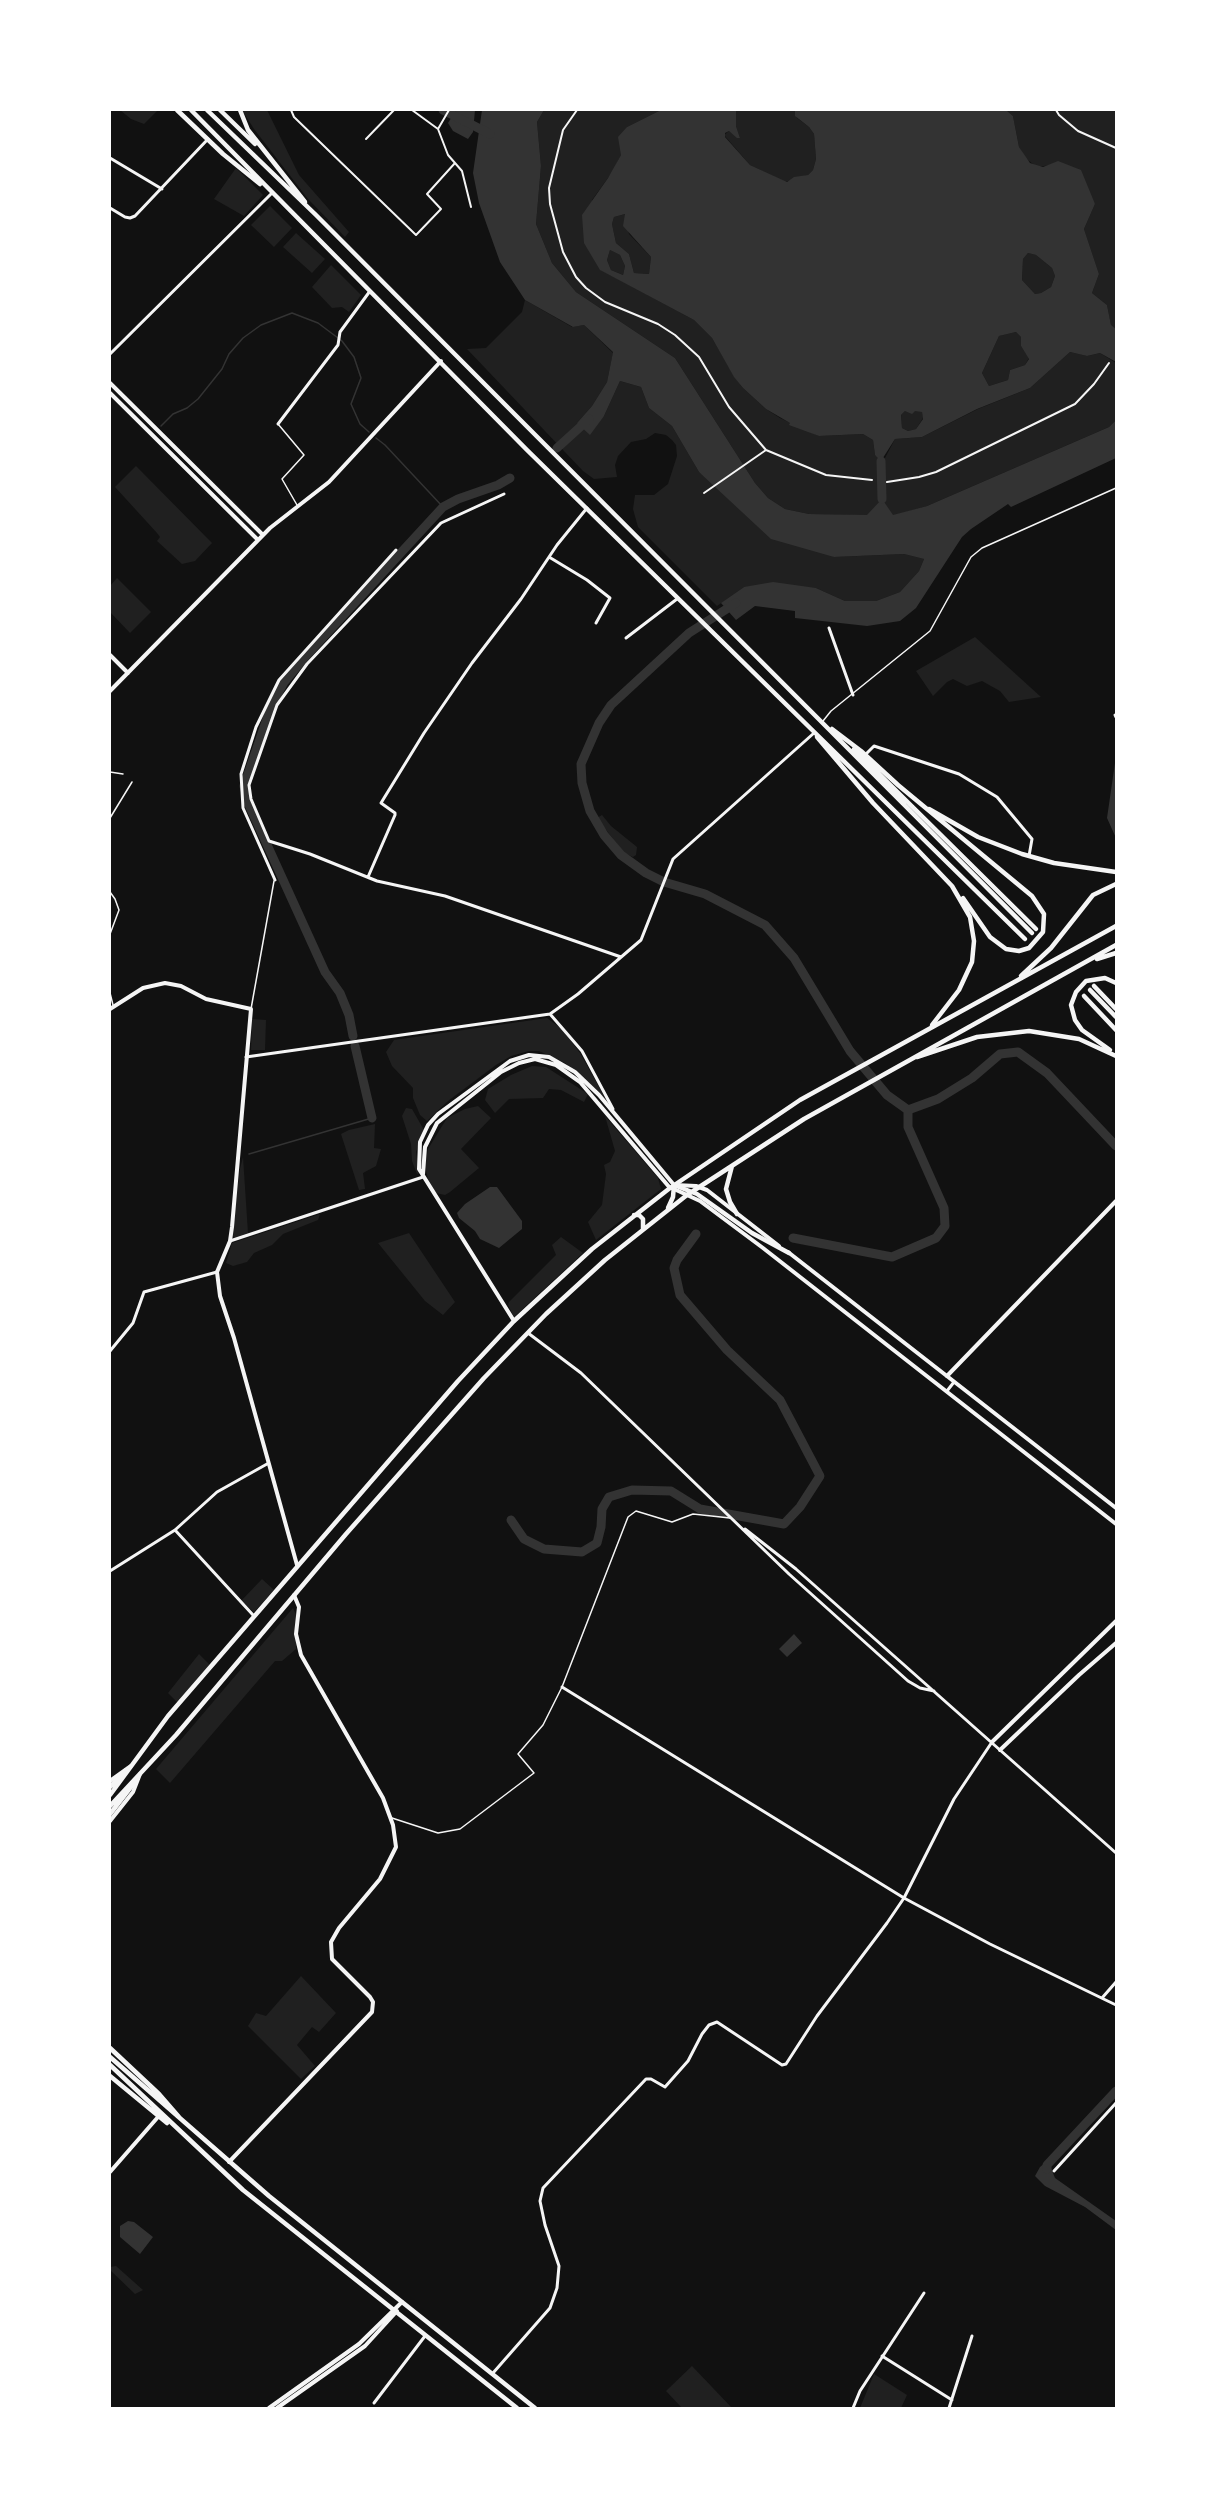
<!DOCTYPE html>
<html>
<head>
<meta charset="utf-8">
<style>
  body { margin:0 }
  #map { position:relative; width:1226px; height:2518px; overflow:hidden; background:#111; font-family:Literata,serif }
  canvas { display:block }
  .frame { position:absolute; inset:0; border:111px solid #fff; pointer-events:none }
</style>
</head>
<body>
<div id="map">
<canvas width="1226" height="2518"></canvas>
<div class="frame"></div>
</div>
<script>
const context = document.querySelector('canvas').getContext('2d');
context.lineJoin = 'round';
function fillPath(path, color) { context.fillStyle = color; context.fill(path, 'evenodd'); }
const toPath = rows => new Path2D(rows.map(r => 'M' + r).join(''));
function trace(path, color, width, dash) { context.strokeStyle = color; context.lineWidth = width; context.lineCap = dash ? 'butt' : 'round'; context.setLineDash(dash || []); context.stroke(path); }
const green = toPath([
  [120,110,158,110,144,124,131,119],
  [242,110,267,110,299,175,349,232,345,237,308,199,254,129],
  [544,110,661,110,627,127,621,155,613,171,592,200,601,270,694,320,712,338,734,376,743,388,766,409,780,418,819,436,863,434,873,440,875,455,885,458,895,439,922,437,978,409,1030,388,1070,352,1087,356,1100,353,1116,363,1116,420,1109,427,927,506,893,516,809,514,785,509,768,498,755,483,675,358,576,292,552,263,536,224,541,166,537,122],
  [736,110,795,110,797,118,809,127,814,134,816,159,813,170,808,175,785,182,750,165,724,135,729,131,740,138,736,126],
  [1006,110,1114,110,1116,113,1116,329,1111,326,1107,305,1092,293,1099,274,1084,229,1095,204,1051,165,1037,167,1025,158,1019,147,1013,116],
  [236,168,263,195,244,216,214,199],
  [270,206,292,228,274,247,251,225],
  [625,214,629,234,651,257,649,274,634,273,629,254,616,243,612,224,614,217],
  [296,233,325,259,312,273,283,247],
  [610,250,620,255,625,266,623,275,611,270,607,260],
  [1028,253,1036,255,1052,268,1055,276,1051,287,1041,293,1035,294,1022,280,1023,259],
  [331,265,361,295,349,312,342,307,332,308,312,287],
  [525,300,572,327,584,325,613,353,607,382,592,406,577,423,604,416,620,381,641,387,649,408,672,426,699,472,834,557,904,554,924,559,919,571,900,592,876,601,845,601,816,588,744,587,717,606,638,527,633,509,635,495,654,495,668,484,677,456,676,445,672,440,666,435,655,433,646,439,631,442,618,456,615,465,617,477,594,479,583,471,467,349,486,348,522,312],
  [1016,332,1021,337,1021,346,1029,358,1025,365,1010,370,1008,380,989,386,982,373,999,336],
  [905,411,922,411,923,418,916,429,908,431,902,428,901,415],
  [136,466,212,543,195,561,182,564,157,541,160,537,157,533,115,487],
  [117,578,151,612,130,633,110,612,110,586],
  [975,637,1041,697,1009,702,1000,691,982,681,967,686,953,679,947,682,933,696,916,671],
  [602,815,611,826,637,847,636,855,633,857,624,853,597,818],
  [547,1018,562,1029,580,1053,608,1103,565,1063,539,1051,529,1051,511,1056,496,1065,448,1101,427,1121,420,1115,413,1098,413,1088,392,1066,386,1052,394,1040],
  [252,1019,266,1020,265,1050,251,1050],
  [532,1066,546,1067,588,1094,584,1102,561,1090,549,1089,543,1098,509,1099,495,1113,485,1100,488,1089,511,1075],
  [478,1106,491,1118,461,1149,479,1168,450,1192,445,1195,436,1193,428,1179,425,1166,428,1149,447,1118,465,1109],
  [406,1108,412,1109,424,1130,416,1152,419,1173,417,1174,412,1161,411,1144,402,1116],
  [605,1116,658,1178,661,1189,596,1240,588,1222,602,1205,606,1174,604,1165,610,1162,615,1151],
  [375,1124,374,1148,381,1149,376,1166,363,1173,365,1189,359,1190,341,1134,349,1130],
  [243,1157,248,1233,235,1238,233,1236,235,1209,240,1169],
  [320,1214,318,1220,283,1234,272,1245,254,1253,247,1262,233,1266,226,1263,232,1243],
  [409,1233,455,1302,443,1315,425,1301,378,1243],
  [561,1237,583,1253,514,1317,508,1305,509,1302,556,1255,552,1245],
  [262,1579,274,1590,254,1612,241,1601],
  [293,1608,297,1617,296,1649,282,1661,275,1661,170,1783,156,1769],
  [199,1654,210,1665,178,1703,168,1693],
  [301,1976,336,2013,319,2032,312,2027,297,2045,315,2066,301,2079,248,2026,256,2013,266,2016],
  [116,2266,143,2290,135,2294,110,2270,110,2267],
  [692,2366,732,2408,682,2408,666,2391],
  [874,2374,907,2395,901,2408,860,2408]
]);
const water = toPath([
  [456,110,475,110,473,132,468,139,453,131,448,123],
  [482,110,544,110,537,122,541,166,536,224,552,263,576,292,675,358,755,483,768,498,785,509,809,514,867,515,882,499,893,515,927,506,1109,427,1116,420,1116,458,1011,507,1008,504,971,529,962,537,916,608,900,621,867,626,795,618,795,611,755,606,736,620,721,603,744,587,773,582,816,588,845,601,876,601,900,592,919,571,924,559,904,554,834,557,771,539,699,472,672,426,649,408,641,387,620,381,604,416,590,435,577,423,592,406,607,382,613,352,584,325,573,327,525,300,500,262,479,203,473,173],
  [661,110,736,110,736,126,740,138,737,138,729,131,725,133,725,137,750,165,787,182,794,177,808,175,813,170,816,159,814,134,809,127,795,116,795,110,1006,110,1013,116,1019,147,1030,163,1043,167,1058,161,1081,170,1095,204,1084,229,1099,274,1092,293,1107,305,1111,325,1116,329,1116,362,1100,353,1087,356,1070,352,1030,388,977,409,922,437,895,439,881,461,875,455,873,440,863,434,819,436,789,425,790,423,766,409,743,388,734,377,712,338,694,320,600,270,584,243,582,215,608,178,621,155,618,137,627,127],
  [625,214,623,226,651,257,649,274,634,273,629,254,616,243,612,224,614,217],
  [610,250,620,255,625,266,623,275,611,270,607,260],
  [1028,253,1036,255,1052,268,1055,276,1051,287,1041,293,1035,294,1022,280,1023,259],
  [1016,332,1021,337,1021,346,1029,359,1025,365,1010,370,1008,380,989,386,982,373,999,336],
  [905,411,912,414,915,411,922,412,923,419,916,429,908,431,902,428,901,415],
  [1116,756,1116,838,1107,818],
  [490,1187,497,1187,522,1221,522,1229,499,1248,480,1239,475,1231,459,1218,457,1213,465,1204],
  [794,1634,802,1643,787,1657,779,1649],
  [1052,2157,1051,2168,1055,2178,1116,2221,1116,2230,1085,2207,1045,2186,1035,2176,1040,2167],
  [128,2221,134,2222,153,2237,140,2254,120,2237,120,2226]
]);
const stream = toPath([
  [161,426,173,414,187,408,198,399,222,369,229,354,243,338,261,325,292,313,318,323,342,341,354,357,361,378,351,404,360,424,369,432],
  [376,438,385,445,443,507],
  [249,1154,372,1118]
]);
const river = toPath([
  [443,110,490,134],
  [557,448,589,419],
  [881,461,882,499],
  [736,603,689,633,611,705,599,723,581,764,582,783,590,811,604,835,621,855,646,873,664,882,705,894,765,925,794,958,850,1051,887,1095,908,1110,938,1099,972,1078,1000,1054,1018,1052,1047,1073,1116,1146],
  [353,1036,349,1015,340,993,325,972,249,805,244,786,272,704,284,682,304,658,443,507,458,499,498,485,510,478],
  [355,1046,372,1118],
  [793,1238,892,1257,936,1238,945,1226,944,1208,908,1127,908,1110],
  [511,1520,524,1539,544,1549,582,1552,597,1543,601,1527,602,1509,609,1497,632,1490,671,1491,700,1509,784,1524,800,1507,820,1476,780,1400,727,1350,680,1295,674,1268,677,1260,696,1234],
  [1047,2169,1047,2165,1116,2091]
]);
const service = toPath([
  [278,424,304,455,282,479,297,505],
  [823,721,831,711,930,631,971,557,982,548,1116,488],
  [110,772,123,774],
  [110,818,132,782],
  [110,892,115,899,119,910,110,934],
  [110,993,113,1005],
  [251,1009,274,881],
  [392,1818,438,1833,460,1829,534,1773,518,1754,543,1725,562,1687,628,1517,636,1511,672,1522,693,1514,730,1518]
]);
const pedestrian = toPath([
  [291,110,294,117,416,235,441,209,427,194,455,163],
  [412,110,438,129,448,155,462,171,471,207],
  [577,110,563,130,549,188,550,204,563,252,576,277,586,288,605,302,658,324,675,335,699,357,729,407,766,450,826,475,872,480],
  [1056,110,1059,115,1078,131,1116,148],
  [438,129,449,110],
  [366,139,394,110],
  [887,482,919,477,936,472,1075,404,1094,384,1109,363],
  [704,493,766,450]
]);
const minor = toPath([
  [110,158,162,189],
  [110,208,125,217,130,218,135,216,208,139],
  [110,354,272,193],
  [278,424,338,345,340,332,370,291],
  [504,494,441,523,307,664,277,705,249,785,251,799,269,841,310,854,377,881,445,896,621,957],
  [549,557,587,580,610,598,596,623],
  [829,628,853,695],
  [626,638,677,599],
  [1115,715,1116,717],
  [865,755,874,746,959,774,997,797,1032,839,1029,856],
  [368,877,395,815,395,813,381,803,424,733,472,663,521,599,557,545,587,508],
  [275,880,243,808,241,774,256,727,279,680,396,550],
  [550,1014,582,1051,613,1109],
  [246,1057,550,1014,578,994,641,940,673,859,814,733],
  [230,1241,423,1177],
  [528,1333,581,1373,789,1574,908,1681,920,1688,934,1691],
  [110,1351,133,1323,144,1292,217,1272],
  [947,1391,954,1382],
  [745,1529,796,1569,1116,1853],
  [175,1530,253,1615],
  [110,1571,175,1530,217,1492,267,1464],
  [562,1687,904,1898,990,1944,1116,2005],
  [1102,1998,1116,1982],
  [1054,2171,1116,2103],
  [882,2356,952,2400],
  [493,2373,550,2308,557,2288,559,2266,545,2225,540,2201,543,2188,646,2079,651,2079,665,2087,688,2061,702,2034,709,2025,717,2022,782,2065,786,2064,817,2016,887,1923,904,1898,954,1799,992,1742],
  [374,2403,425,2336],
  [853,2408,860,2391,924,2293],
  [949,2408,972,2336]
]);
const tertiary = toPath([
  [110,383,263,535],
  [110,393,258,540],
  [110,655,128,673],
  [110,691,270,528,329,482,441,361],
  [110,1009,143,988,165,983,181,986,206,999,251,1009,232,1227,230,1241,217,1272,220,1296,234,1338,297,1565],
  [423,1174,425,1147,437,1123,501,1072,519,1063,535,1059,556,1065,580,1082,670,1188],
  [514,1321,419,1169,420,1142,428,1125,438,1114,510,1061,529,1055,549,1057,575,1072,599,1095,674,1185],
  [947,1376,1116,1201],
  [992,1742,1116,1621],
  [1000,1750,1079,1675,1116,1643],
  [229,2162,372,2012,373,2002,370,1997,332,1959,331,1942,339,1928,380,1879,396,1847,393,1825,383,1798,301,1655,296,1634,299,1607,294,1595],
  [110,2172,158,2117]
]);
const secondary = toPath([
  [675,1185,696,1186,707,1190,779,1246],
  [674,1189,700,1201,763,1248,1116,1524],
  [788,1252,1116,1508],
  [110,1781,131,1766],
  [110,1821,133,1792,140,1774],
  [269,2408,359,2344,402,2302],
  [277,2408,365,2346,397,2311]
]);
const primary = toPath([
  [110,2048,159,2094,179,2117],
  [110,2057,269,2196,535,2408],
  [110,2065,243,2190,517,2408],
  [110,2076,167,2123]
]);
const trunk = toPath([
  [177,110,223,154,260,184],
  [191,110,527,450,1025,939],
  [207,110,316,215,1032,933],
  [220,110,255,144],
  [240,110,248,130,305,202],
  [832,729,861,751,898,785],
  [817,737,873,803,952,886,970,917,974,941,972,962,959,990,932,1025],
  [854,749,1036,929],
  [898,785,1032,896,1044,914,1043,932,1029,948,1019,951,1006,949,990,937,963,898],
  [929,809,978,837,1022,854,1054,863,1116,872],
  [1097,959,1116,953],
  [1021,976,1051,948,1093,895,1116,884],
  [1094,986,1116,1009],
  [1090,990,1116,1017],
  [1084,996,1116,1030],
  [1110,1050,1082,1030,1075,1020,1071,1005,1076,992,1086,981,1105,978,1116,983],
  [917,1057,977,1037,1029,1031,1079,1039,1116,1056],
  [732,1166,726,1189,730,1202,737,1214],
  [674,1185,697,1194,752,1233,789,1253],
  [668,1208,673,1197,674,1185],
  [634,1215,639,1215,643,1219,643,1229],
  [110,1787,125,1771],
  [110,1795,168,1716,458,1381,514,1321,592,1249,670,1188,800,1100,1116,926],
  [110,1806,176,1735,346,1534,484,1378,546,1314,605,1260,687,1195,804,1119,1116,945],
  [110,1814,134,1783]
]);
fillPath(green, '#202020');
fillPath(water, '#333');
trace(stream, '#333', 1.5);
trace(river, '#333', 9);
trace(service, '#f5f5f5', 1.5);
trace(pedestrian, '#f5f5f5', 2);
trace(minor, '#f5f5f5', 3);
trace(tertiary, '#f5f5f5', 4);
trace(secondary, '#f5f5f5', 4);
trace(primary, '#f5f5f5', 4.5);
trace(trunk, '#f5f5f5', 4.5);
</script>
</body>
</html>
